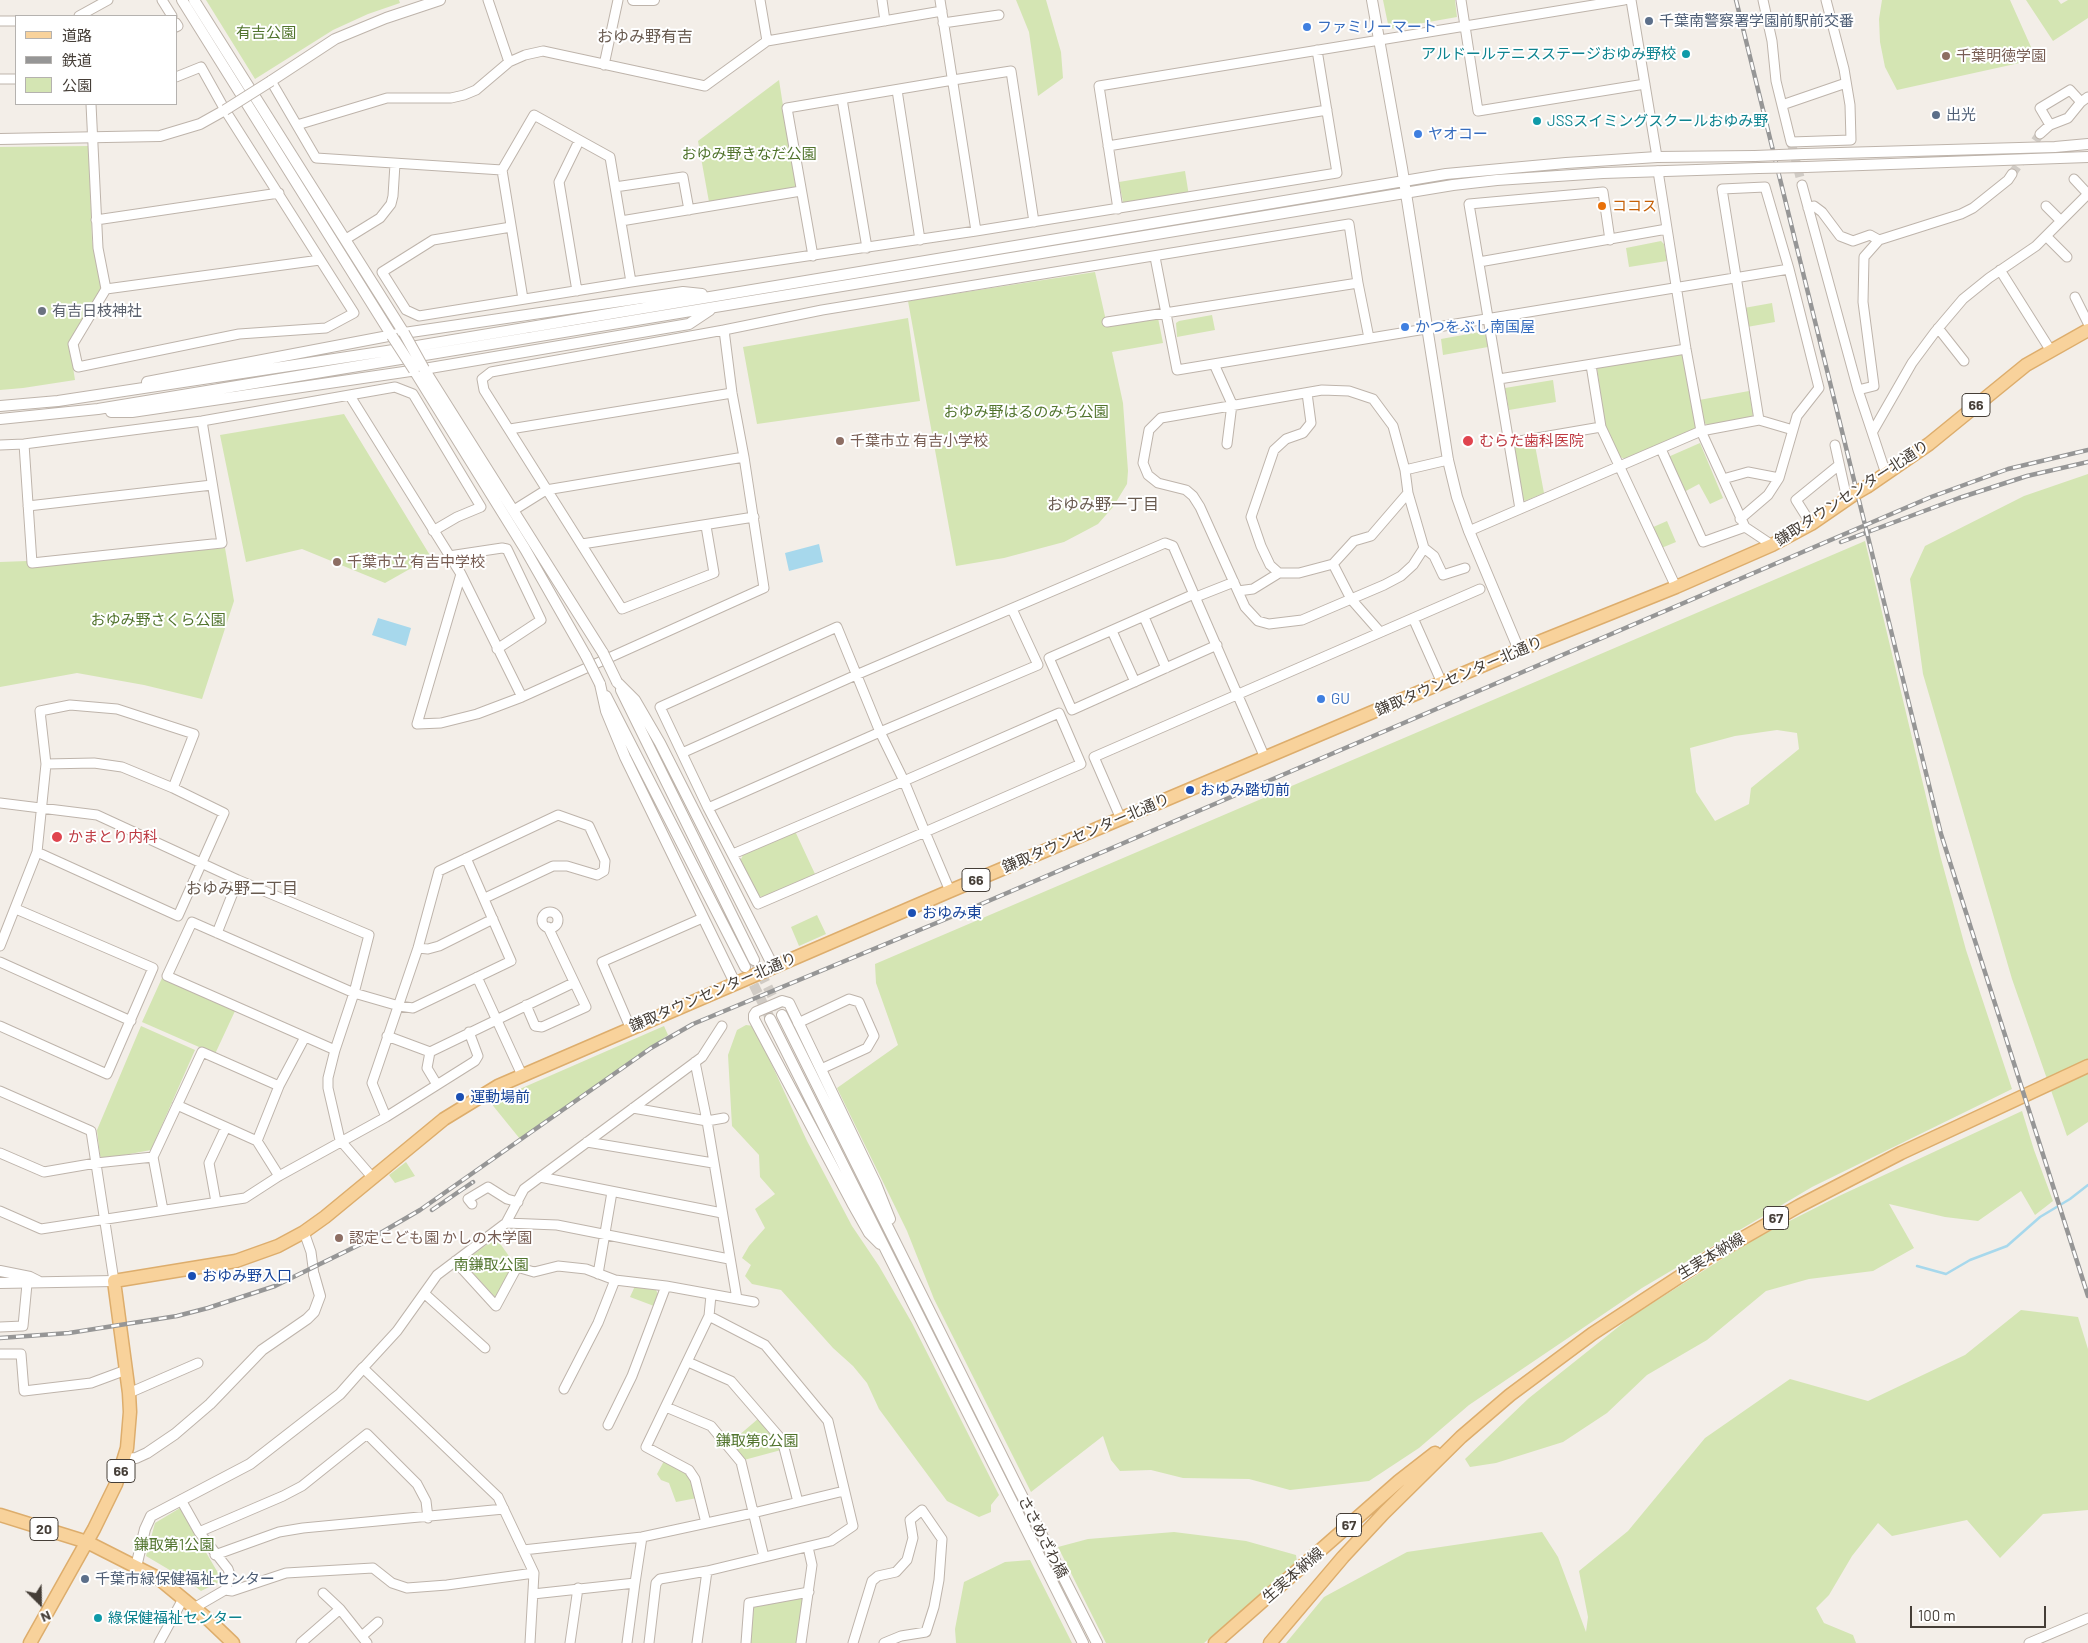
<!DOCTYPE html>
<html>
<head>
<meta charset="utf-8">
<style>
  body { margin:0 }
  #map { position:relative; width:2088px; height:1643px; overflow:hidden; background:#f3eee8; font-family:Barlow,"Noto Sans JP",sans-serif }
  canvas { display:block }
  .legend { position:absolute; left:15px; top:15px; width:162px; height:90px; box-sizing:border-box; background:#fff; border:1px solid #b5b2af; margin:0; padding:6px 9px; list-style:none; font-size:15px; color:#453e37 }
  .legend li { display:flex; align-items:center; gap:10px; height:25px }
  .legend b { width:25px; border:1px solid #b5b2af }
  .north { position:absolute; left:15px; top:1578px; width:50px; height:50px; -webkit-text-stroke:4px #fff; paint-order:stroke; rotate:157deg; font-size:14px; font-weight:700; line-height:20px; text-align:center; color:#453e37 }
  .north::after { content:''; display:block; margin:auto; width:18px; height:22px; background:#453e37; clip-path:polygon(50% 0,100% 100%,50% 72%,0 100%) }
  .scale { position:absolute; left:1910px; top:1606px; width:136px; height:22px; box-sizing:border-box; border:2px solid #453e37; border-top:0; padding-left:6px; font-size:15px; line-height:18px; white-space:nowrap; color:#453e37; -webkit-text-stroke:4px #fff; paint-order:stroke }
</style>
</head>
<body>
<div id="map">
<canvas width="2088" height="1643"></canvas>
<ul class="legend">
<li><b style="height:6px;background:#f8d29b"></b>道路</li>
<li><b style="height:6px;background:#969696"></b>鉄道</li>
<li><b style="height:14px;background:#d4e5b3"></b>公園</li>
</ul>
<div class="north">N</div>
<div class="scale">100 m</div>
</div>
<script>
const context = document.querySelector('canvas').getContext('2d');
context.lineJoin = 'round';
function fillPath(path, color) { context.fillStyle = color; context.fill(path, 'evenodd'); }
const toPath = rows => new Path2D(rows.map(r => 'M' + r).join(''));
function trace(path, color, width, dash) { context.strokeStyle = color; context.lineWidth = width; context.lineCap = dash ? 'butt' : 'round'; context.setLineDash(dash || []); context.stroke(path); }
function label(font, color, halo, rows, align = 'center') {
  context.font = font + ' Barlow,"Noto Sans JP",sans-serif'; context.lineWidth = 4; context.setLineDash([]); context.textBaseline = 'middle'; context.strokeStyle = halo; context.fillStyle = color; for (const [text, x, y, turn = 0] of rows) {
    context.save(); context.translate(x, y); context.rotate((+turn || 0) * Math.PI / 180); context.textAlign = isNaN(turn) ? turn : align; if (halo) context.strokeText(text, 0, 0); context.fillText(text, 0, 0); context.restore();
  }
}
const green = toPath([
  [206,0,399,0,400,3,368,14,333,30,255,79],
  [1016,0,1046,0,1061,52,1063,78,1038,96,1029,32],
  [1383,0,1455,0,1457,17,1389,29],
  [1882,0,2010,0,2031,47,2024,62,1897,90,1885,67,1880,42,1879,19],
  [2026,0,2058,0,2061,4,2068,0,2088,0,2088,18,2053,41],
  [779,80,796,189,709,202,698,141],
  [89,146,92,241,103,292,69,342,75,380,23,388,0,390,0,147],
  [1185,171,1189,196,1124,207,1119,182],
  [1661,241,1664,244,1667,261,1629,267,1626,248],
  [1095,272,1107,325,1158,318,1163,343,1112,352,1123,403,1128,471,1127,484,1113,507,1098,524,1083,532,1064,542,1004,558,956,566,908,301],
  [1772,303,1775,322,1747,327,1744,308],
  [1212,315,1215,330,1177,337,1176,323,1179,321],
  [908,318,920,401,757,424,743,347],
  [1485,331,1488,347,1443,355,1441,339],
  [1684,353,1696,427,1694,429,1625,459,1620,457,1605,426,1597,368],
  [1553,380,1556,402,1509,410,1505,388],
  [1749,391,1753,414,1752,418,1708,425,1704,423,1699,400],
  [344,414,431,557,385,583,302,549,246,562,220,435],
  [1534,440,1544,493,1525,501,1522,499,1513,447],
  [1700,443,1723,498,1710,504,1699,484,1684,492,1668,457],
  [2088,474,2088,1122,2067,1136,2012,979,1923,674,1910,579,1925,546,2024,496],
  [1667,521,1676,542,1659,549,1651,528],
  [1865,541,1940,855,1966,950,2012,1089,1812,1187,1642,1288,1469,1405,1419,1448,1369,1481,1290,1490,1249,1479,1183,1478,1151,1470,1120,1471,1111,1460,1103,1436,1031,1492,934,1299,907,1231,837,1088,898,1045,876,983,875,964],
  [1777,730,1797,733,1799,749,1751,788,1749,804,1715,821,1696,792,1690,748,1735,736],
  [225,548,234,601,202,699,144,685,77,673,0,687,0,562,27,561,27,565],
  [795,831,815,874,763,897,758,896,740,861,743,855],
  [817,915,826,934,799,946,791,927],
  [162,978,235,1011,215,1054,142,1022],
  [746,1025,754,1026,807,1141,852,1226,879,1266,912,1323,999,1495,991,1505,991,1512,979,1517,947,1501,879,1409,867,1383,853,1366,833,1348,781,1290,752,1284,745,1276,751,1265,742,1258,749,1246,765,1228,755,1209,775,1194,760,1177,759,1155,732,1126,728,1055,737,1030],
  [141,1026,195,1050,151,1150,103,1159,100,1156,97,1130],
  [664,1026,668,1035,520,1139,490,1102],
  [2022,1111,2034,1150,2053,1201,2035,1215,2021,1191,1978,1221,1945,1217,1889,1204,1914,1248,1873,1271,1809,1279,1766,1291,1707,1340,1647,1375,1607,1413,1563,1442,1496,1463,1470,1467,1465,1459,1529,1398,1632,1316,1752,1240,1839,1196],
  [406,1162,415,1176,395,1183,389,1175],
  [496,1238,514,1263,496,1298,463,1262],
  [635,1286,656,1290,658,1294,654,1306,630,1297],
  [2021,1310,2078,1317,2088,1349,2088,1510,2043,1514,2000,1558,1967,1520,1892,1536,1878,1523,1852,1556,1829,1595,1816,1608,1824,1623,1853,1635,1856,1643,1286,1643,1324,1597,1407,1552,1542,1532,1558,1557,1586,1632,1588,1617,1579,1571,1628,1531,1705,1438,1790,1379,1868,1401,1965,1355],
  [759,1418,779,1443,781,1450,744,1460,730,1443],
  [664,1461,689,1475,697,1498,676,1502,669,1483,661,1480,657,1474],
  [180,1508,221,1578,221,1581,201,1591,190,1582,146,1556,155,1523],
  [1174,1532,1246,1541,1296,1555,1297,1562,1204,1643,1106,1643,1058,1547,1088,1539],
  [1030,1560,1072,1643,956,1643,955,1629,964,1582,1005,1562],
  [802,1595,805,1599,797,1643,749,1643,754,1607]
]);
const water = toPath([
  [819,544,823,562,789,571,785,553],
  [378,618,411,628,406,646,372,635]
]);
const stream = toPath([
  [1917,1266,1946,1274,1970,1260,2007,1246,2040,1217,2070,1199,2088,1185]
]);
const minorTunnel = toPath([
  [1791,142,1802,185],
  [2012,174,2040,134]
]);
const tertiaryTunnel = toPath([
  [754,960,782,1015],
  [747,971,769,1016]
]);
const minor = toPath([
  [162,0,172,16],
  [488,0,509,62],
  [760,0,767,41],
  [882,0,885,21],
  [940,0,976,231],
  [1461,0,1478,111,1645,84],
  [1631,0,1657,157],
  [1763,0,1772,41,1776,81,1791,142,1851,140,1850,105,1844,69,1826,0],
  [79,16,108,0],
  [0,21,16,21],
  [176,23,178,26,176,27],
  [943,23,999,15],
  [604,65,618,0],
  [0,79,16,79],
  [271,81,316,158,502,170],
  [897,90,920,240],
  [842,99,867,248],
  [91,104,98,248,106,289,73,344,78,367,239,334,326,328,354,313,225,110,201,67,176,77],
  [1782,105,1846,83],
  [297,125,387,98,451,98,464,95,476,90,509,62,525,55,543,51,705,86,767,41,942,11],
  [2050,125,2040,108,2070,90,2081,102],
  [2040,134,2050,125,2068,118,2081,102,2088,97],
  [1108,146,1327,110],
  [1658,171,1686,349,1701,431,1745,527,1772,545],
  [2074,179,2088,194],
  [1802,185,1858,390,1886,474],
  [615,187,683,177,689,210],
  [2046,206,2061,221],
  [1808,208,1814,206,1822,212,1840,236,1853,241,1870,235,1879,240,1961,214,1973,208,2008,180,2012,174],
  [1118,209,1099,86,1624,0],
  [96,220,279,193],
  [621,221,801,191],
  [511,227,433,240,382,272,406,310,419,316,631,282,976,231,1337,173,1317,50],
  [2046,236,2067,257],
  [346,239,380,218,391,204,393,196,395,164],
  [813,256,787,108,953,80,1011,71,1034,222],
  [1155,257,1177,370,1789,269],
  [1479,262,1667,229],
  [2000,270,2051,351],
  [1358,283,1369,338],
  [106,289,320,260],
  [577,291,559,182,579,141],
  [2075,297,2088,323],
  [523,299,502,170,534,115,610,157,631,282],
  [1938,328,1964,361],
  [1214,364,1232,404,1227,444],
  [1591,365,1601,427,1676,587],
  [1499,379,1686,349],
  [1322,390,1349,391,1373,399,1393,426,1405,470,1408,493,1424,548,1413,565,1401,576,1384,585,1302,620,1269,624,1258,621,1245,607,1200,507,1193,496,1186,490,1158,483,1148,475,1143,463,1149,430,1161,418,1322,390],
  [1858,390,1874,386,1863,302,1864,257,1879,240],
  [1307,393,1311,423,1303,433,1286,439,1274,450,1251,517,1261,546,1270,565,1279,573,1299,573,1333,564,1354,541,1371,536,1408,493],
  [350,396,461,574,522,697],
  [510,429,732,393],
  [1873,431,1912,363,1935,332,1963,299,1989,278,2036,246,2088,194],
  [1508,443,1601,427],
  [24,444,32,563,222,543,202,421],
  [0,445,24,444,202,421,395,387,413,394,481,507,457,517,433,531],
  [1835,445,1847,499],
  [1661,449,1703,542,1745,527],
  [1405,470,1448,460],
  [1723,479,1748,472,1779,478],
  [28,506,212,485],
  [1520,509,1469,204,1603,192,1610,240],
  [514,510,546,490,744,457],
  [1740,519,1768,495,1779,478,1797,416,1819,388,1789,269,1765,187,1722,189,1759,420],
  [1811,524,1796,500,1839,465],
  [706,526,714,573,622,609,484,390,482,379,491,372,724,330],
  [1469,531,1701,431,1759,420,1793,430],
  [582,544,754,517],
  [1424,548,1434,556,1443,575,1465,568],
  [449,556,502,548,507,549,541,620,497,649],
  [1333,564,1351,599,1380,632],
  [461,574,417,724,441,723,477,714,522,697,764,588,744,457,732,393,724,330,822,310,1349,224,1358,283,1107,322],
  [1238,591,1253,589,1279,573],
  [1194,594,1049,658,1072,710,1217,645],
  [1196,597,1234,582],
  [1144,617,1166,668],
  [1413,618,1442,683],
  [1112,631,1135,682],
  [682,753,856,675,1165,543,1173,546,1265,758],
  [0,803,97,815,238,880,369,935,354,993,335,1050,328,1078,328,1088,340,1140,372,1177],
  [708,808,880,732,1038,665,1012,609],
  [1121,819,1094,757,1480,589],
  [37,852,178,916,224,813,173,788,122,767,94,763,46,764],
  [733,854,904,781,1059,713,1081,764,925,832,758,904,708,808,660,707,837,627,880,732,904,781,925,832,950,891],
  '542 920a8 8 0 1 1 16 0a8 8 0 1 1-16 0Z',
  [217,933,238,880],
  [0,946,37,852,46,764,40,711,70,705,117,709,194,734,173,788],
  [418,948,428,949,439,946,493,919],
  [0,962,131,1021],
  [477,977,522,1075],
  [526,1005,535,1026,542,1027,586,1007,548,927],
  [798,1023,849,999,859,1002,874,1036,867,1048,821,1069],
  [0,1026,107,1074,153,968,16,909],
  [630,1027,602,962,698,920],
  [387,1036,430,1052,573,983],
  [335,1050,167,976,192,922,354,993,399,1006,413,1008,511,961,466,858],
  [430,1052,427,1068,436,1083],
  [695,1062,707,1121,737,1299],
  [0,1091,91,1131,114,1281],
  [177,1105,257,1141],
  [633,1108,707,1121,724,1118],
  [386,1117,372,1083,418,948,439,871,558,815,589,826,605,861,604,871,597,875,567,866,553,866,485,898],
  [587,1142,713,1163],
  [0,1153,44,1172,96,1163,153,1157,202,1052,279,1086],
  [153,1157,163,1210],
  [279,1176,257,1141,279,1086,305,1037],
  [540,1177,722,1213],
  [216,1202,209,1163,226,1127],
  [472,1204,468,1199,488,1187,507,1199,518,1202],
  [0,1211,41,1229,245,1198,279,1176,386,1117,475,1061,478,1056,469,1032],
  [506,1223,557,1225,729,1259],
  [304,1232,311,1252,314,1275],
  [455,1261,496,1306,517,1267,534,1272,558,1266,586,1269,615,1280,666,1286,754,1302],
  [598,1274,612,1192],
  [425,1294,485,1348],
  [0,1327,23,1326,27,1284],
  [0,1354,21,1354,24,1391,91,1383,126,1370],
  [688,1362,731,1381,782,1440,798,1502],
  [564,1389,598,1323,615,1280],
  [129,1393,198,1363],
  [666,1407,711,1426,741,1462,764,1557],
  [608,1425,632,1376,666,1286],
  [181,1500,199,1532,228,1569,230,1575,225,1590,194,1608],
  [706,1523,695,1479,689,1470,646,1447,709,1316,711,1295],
  [199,1532,283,1496,302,1486,367,1434,417,1484,426,1501,428,1518],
  [523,1550,642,1537,753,1513,844,1491],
  [215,1555,279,1532,303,1528,504,1509],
  [635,1583,642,1537],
  [225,1590,232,1591,286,1573,373,1568,392,1583,407,1588,447,1585,534,1573],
  [323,1593,340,1609,367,1643],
  [533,1594,635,1583,627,1643],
  [362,1636,378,1622],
  [159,1643,183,1599],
  [301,1643,340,1609],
  [530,1643,534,1573,498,1497,363,1368,397,1331,437,1275,506,1223,524,1189,702,1057,722,1026],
  [570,1643,578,1588],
  [649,1643,656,1583,660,1579,707,1571,831,1541,853,1526,828,1421,765,1345,709,1316],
  [697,1643,707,1571],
  [746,1643,749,1603,809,1592],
  [801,1643,812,1565,808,1547],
  [853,1643,872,1581,878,1576,896,1572,907,1560,913,1538,910,1520,922,1510,942,1539,939,1580,934,1607,926,1632,901,1636,884,1643],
  [2029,1643,2088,1618]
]);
const tertiary = toPath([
  [182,0,392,336],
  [194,0,404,333],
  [633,0,654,0],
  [1372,0,1402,168,1448,460,1457,497,1469,531,1519,650],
  [271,81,335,39,386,18,440,0],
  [0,139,160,136,200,124,225,110],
  [1804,154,2055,147,2088,144],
  [1806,167,2088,157],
  [424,369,603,653],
  [414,370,525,549,586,656],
  [147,382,404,333,683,292,702,294],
  [0,406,58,401,387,351,1446,174,1566,163,1657,157,1755,156],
  [111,412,132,412,424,369,689,324,710,310],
  [0,419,98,409,1453,185,1497,180,1603,173,1759,168],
  [617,682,635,700,660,743,773,966],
  [600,684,606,711,625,757,735,983],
  [621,690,754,960],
  [606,696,745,967],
  [782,1015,1018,1488,1097,1643],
  [770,1019,1083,1643],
  [880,1244,869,1233,852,1203,754,1019,754,1015,756,1012,782,1001,789,1003,876,1184,890,1219],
  [0,1271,30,1277,38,1281],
  [0,1283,114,1281],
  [125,1459,136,1458,147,1453,175,1434,210,1404,262,1350,307,1319,314,1312,320,1296,314,1275],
  [136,1567,145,1529,151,1516,250,1464,340,1394,363,1368]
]);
const primary = toPath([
  [1868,486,1929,444,2026,365,2088,330],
  [0,1515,87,1542,158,1578,210,1621,233,1643],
  [30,1643,94,1529,116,1484,127,1448,130,1412,129,1393,114,1281,236,1261,278,1246,304,1232,325,1217,444,1119,498,1086,950,891,1519,650,1676,587,1772,545,1811,524,1856,493],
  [1215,1643,1399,1481,1435,1453],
  [1270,1643,1343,1557,1384,1513,1461,1437,1510,1395,1592,1334,1708,1258,1799,1206,1901,1153,2088,1066]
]);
const rail = toPath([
  [1736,0,1941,834,2088,1296],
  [1841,542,1959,498,2027,476,2088,462],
  [432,1210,473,1182],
  [0,1338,69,1333,177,1316,208,1308,275,1286,365,1242,420,1210,651,1048,693,1024,958,914,1931,497,2008,469,2088,450]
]);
const tertiaryBridge = toPath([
  [225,110,271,81],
  [1755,156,1804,154],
  [1759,168,1806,167],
  [404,333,424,369],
  [392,336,414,370],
  [603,653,617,682],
  [586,656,600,684]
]);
const primaryBridge = toPath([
  [1856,493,1868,486]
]);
const markers = [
  [1649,21,5,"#5c6f8a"],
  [1307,27,5,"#3f7fe0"],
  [1686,54,5,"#0f9aa8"],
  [1946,56,5,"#8d6e63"],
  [1936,115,5,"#5c6f8a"],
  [1537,121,5,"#0f9aa8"],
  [1418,134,5,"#3f7fe0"],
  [1602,206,5,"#e8710a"],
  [42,311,5,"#6b7280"],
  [1405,327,5,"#3f7fe0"],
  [840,441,5,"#8d6e63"],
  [1468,441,6,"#e0444e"],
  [337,562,5,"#8d6e63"],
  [1321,699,5,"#3f7fe0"],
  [1190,790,5,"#1a4fb4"],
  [57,837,6,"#e0444e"],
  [912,913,5,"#1a4fb4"],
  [460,1097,5,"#1a4fb4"],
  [339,1238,5,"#8d6e63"],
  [192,1276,5,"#1a4fb4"],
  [85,1579,5,"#5c6f8a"],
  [98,1618,5,"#0f9aa8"]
];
const shields = [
  [1976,405,28],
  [976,880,28],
  [1776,1218,25],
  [121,1471,28],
  [1349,1525,25],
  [44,1529,28]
];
const shieldNames = [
  ["66",1976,405],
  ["66",976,880],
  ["67",1776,1218],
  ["66",121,1471],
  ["67",1349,1525],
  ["20",44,1529]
];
const serviceNames = [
  ["千葉南警察署学園前駅前交番",1659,21],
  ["出光",1946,115],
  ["千葉市緑保健福祉センター",95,1579]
];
const shopNames = [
  ["ファミリーマート",1317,27],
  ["ヤオコー",1428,134],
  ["かつをぶし南国屋",1415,327],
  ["GU",1331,699]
];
const parkNames = [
  ["有吉公園",266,33],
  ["おゆみ野きなだ公園",749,154],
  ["おゆみ野はるのみち公園",1026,412],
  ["おゆみ野さくら公園",158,620],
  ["南鎌取公園",491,1265],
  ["鎌取第6公園",757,1441],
  ["鎌取第1公園",174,1545]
];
const cultureNames = [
  ["アルドールテニスステージおゆみ野校",1676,54,"right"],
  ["JSSスイミングスクールおゆみ野",1547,121],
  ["綠保健福祉センター",108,1618]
];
const educationNames = [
  ["千葉明徳学園",1956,56],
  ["千葉市立 有吉小学校",850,441],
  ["千葉市立 有吉中学校",347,562],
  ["認定こども園 かしの木学園",349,1238]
];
const foodNames = [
  ["ココス",1612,206]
];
const worshipNames = [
  ["有吉日枝神社",52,311]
];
const healthNames = [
  ["むらた歯科医院",1479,441],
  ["かまとり内科",68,837]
];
const streetNames = [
  ["鎌取タウンセンター北通り",1852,493,-33],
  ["鎌取タウンセンター北通り",1459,676,-23],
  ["鎌取タウンセンター北通り",1086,833,-23],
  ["鎌取タウンセンター北通り",713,992,-23],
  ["生実本納線",1711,1256,-31],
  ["ささめざわ橋",1043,1537,63],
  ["生実本納線",1293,1575,-41]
];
const transitNames = [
  ["おゆみ踏切前",1200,790],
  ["おゆみ東",922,913],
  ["運動場前",470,1097],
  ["おゆみ野入口",202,1276]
];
const neighbourhoodNames = [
  ["おゆみ野有吉",645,37],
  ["おゆみ野一丁目",1103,505],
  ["おゆみ野二丁目",242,889]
];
fillPath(green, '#d4e5b3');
fillPath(water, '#a7d8ec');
trace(stream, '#a7d8ec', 2.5);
trace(minorTunnel, '#d0cbc5', 9, [9, 4.5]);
trace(tertiaryTunnel, '#d0cbc5', 10, [10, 5]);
trace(minor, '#beb4ab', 11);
trace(tertiary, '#beb4ab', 12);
trace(primary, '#ddad6c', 15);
trace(minor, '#fff', 9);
trace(tertiary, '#fff', 10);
trace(primary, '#f8d29b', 12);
trace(rail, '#969696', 4.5);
trace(rail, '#fff', 2.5, [8]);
trace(tertiaryBridge, '#beb4ab', 12, []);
trace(primaryBridge, '#ddad6c', 15, []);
trace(tertiaryBridge, '#fff', 10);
trace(primaryBridge, '#f8d29b', 12);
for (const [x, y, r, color] of markers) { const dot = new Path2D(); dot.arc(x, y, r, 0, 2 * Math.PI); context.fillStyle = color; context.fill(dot); trace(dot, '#fff', 2); }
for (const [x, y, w] of shields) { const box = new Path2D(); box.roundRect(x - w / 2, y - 11.5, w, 23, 4); context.fillStyle = '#fff'; context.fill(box); trace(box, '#453e37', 1); }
label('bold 14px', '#453e37', null, shieldNames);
label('15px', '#4e5e75', '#fff', serviceNames, 'left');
label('15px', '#366cbe', '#fff', shopNames, 'left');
label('15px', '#51742d', '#fff', parkNames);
label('15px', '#0d838f', '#fff', cultureNames, 'left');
label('15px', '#785e54', '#fff', educationNames, 'left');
label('15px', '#c56008', '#fff', foodNames, 'left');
label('15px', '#5b616d', '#fff', worshipNames, 'left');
label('15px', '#be3a42', '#fff', healthNames, 'left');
label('15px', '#453e37', '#fff', streetNames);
label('15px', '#164399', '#fff', transitNames, 'left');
label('16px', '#685a4f', '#fff', neighbourhoodNames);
</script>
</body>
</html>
